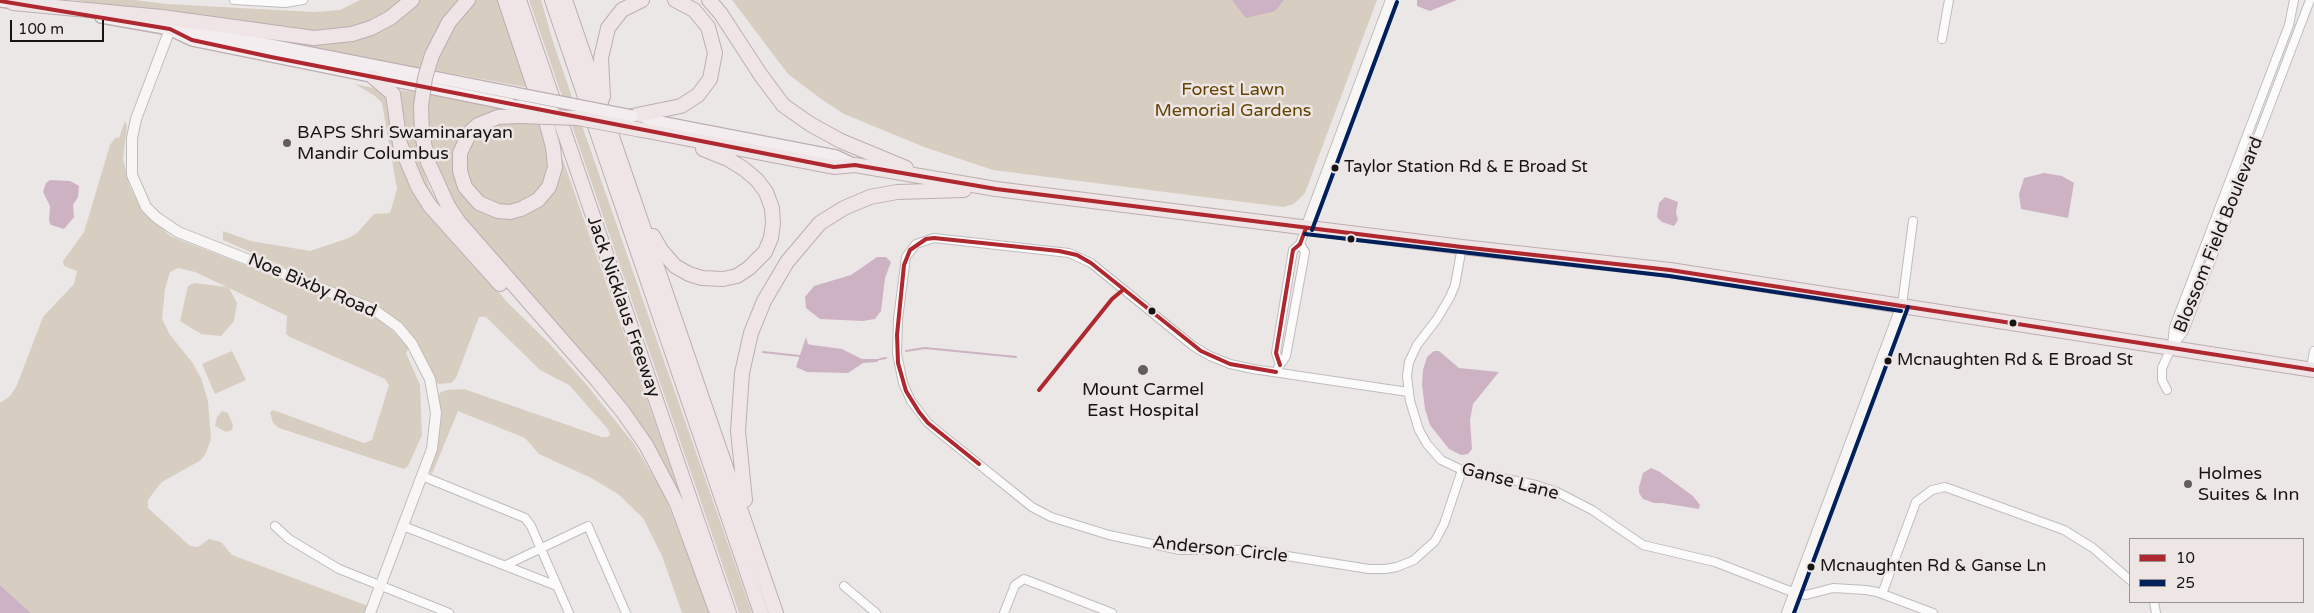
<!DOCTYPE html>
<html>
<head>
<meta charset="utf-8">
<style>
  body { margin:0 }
  #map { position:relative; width:2314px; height:613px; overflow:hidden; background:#ece7e7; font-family:"Varela Round",sans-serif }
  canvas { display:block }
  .legend { position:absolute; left:2129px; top:538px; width:175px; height:65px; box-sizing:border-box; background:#eee6e5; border:1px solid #989291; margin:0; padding:6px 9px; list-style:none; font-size:15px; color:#171414 }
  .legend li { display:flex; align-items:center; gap:10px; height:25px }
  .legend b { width:25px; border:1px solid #989291 }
  .scale { position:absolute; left:10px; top:20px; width:94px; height:22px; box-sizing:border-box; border:2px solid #171414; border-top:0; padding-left:6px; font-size:15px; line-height:18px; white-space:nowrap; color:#171414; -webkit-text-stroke:4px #eee6e5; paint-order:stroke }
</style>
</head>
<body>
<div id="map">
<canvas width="2314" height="613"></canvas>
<ul class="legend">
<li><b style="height:6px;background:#af272f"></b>10</li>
<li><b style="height:6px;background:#00205b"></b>25</li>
</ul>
<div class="scale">100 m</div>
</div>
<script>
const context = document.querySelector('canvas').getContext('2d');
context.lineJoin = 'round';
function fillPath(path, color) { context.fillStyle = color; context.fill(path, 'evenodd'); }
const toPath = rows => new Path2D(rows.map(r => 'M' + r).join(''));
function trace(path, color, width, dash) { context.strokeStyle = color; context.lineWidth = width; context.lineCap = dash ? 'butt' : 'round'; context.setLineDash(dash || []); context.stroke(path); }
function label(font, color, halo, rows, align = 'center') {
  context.font = font + ' "Varela Round",sans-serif'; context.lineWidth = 5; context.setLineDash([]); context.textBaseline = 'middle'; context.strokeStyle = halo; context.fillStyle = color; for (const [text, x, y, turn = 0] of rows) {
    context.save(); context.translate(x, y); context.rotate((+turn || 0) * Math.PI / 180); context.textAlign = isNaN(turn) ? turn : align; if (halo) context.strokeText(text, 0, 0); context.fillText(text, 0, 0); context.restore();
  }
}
const green = toPath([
  [73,0,134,0,167,4,314,12,340,10,360,0,408,0,365,26,307,34],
  [418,0,458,0,438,27,420,68,266,37,330,41],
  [475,0,500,0,530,88,433,70,436,59,450,31],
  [529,0,541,0,554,45,752,613,739,613],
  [732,0,1377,0,1305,193,1294,204,1283,207,993,170,924,147,844,114,821,99,788,74],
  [355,84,383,90,387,93,399,152,479,267,506,301,550,344,586,384,634,444,665,496,710,613,682,613,662,556,643,518,618,494,591,478,539,454,525,438,458,411,432,474,429,471,438,396,441,392,447,390,464,389,602,437,608,437,610,434,607,428,569,385,540,370,486,317,479,317,456,378,451,383,438,384,410,336,321,283,223,240,223,231,251,241,310,251,346,239,356,234,374,214,390,213,397,189,382,103,375,96],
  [397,90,415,92,417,149,429,187,440,207,435,207,408,157],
  [428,94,507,109,460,141,473,202,532,208,560,157,563,160,685,508,670,479,456,211,428,144],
  [524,120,541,122,550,158,545,180,534,196,516,205,501,205,483,198,471,185,464,164,470,142,486,125],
  [125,121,127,126,123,158,129,185,139,205,170,236,373,315,393,331,409,348,406,353,420,385,422,435,408,466,404,469,279,428,273,423,270,412,273,410,364,443,372,440,389,385,385,379,290,337,286,334,287,316,229,288,237,303,234,321,221,336,201,334,180,321,188,286,194,283,227,287,195,272,178,268,170,272,165,289,162,319,170,335,192,362,201,378,208,401,211,439,206,453,201,460,162,482,156,489,148,500,148,508,190,546,198,547,209,539,221,542,232,555,368,606,365,613,31,613,0,585,0,403,10,396,17,385,43,317,74,284,77,271,64,266,63,261,84,232,110,145,115,138,119,138],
  [232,351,246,380,215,394,202,364],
  [222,411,228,413,233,425,232,430,226,432,215,426,217,417]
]);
const water = toPath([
  [1232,0,1284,0,1275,11,1246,18],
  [1417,0,1457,0,1430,11,1417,6],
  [2044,173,2062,176,2074,183,2068,218,2021,209,2019,194,2024,178],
  [50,180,70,181,79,186,78,197,73,205,74,217,64,229,51,225,49,221,50,206,43,192,46,183],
  [1665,197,1678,202,1676,212,1678,220,1674,226,1662,222,1657,217,1659,203],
  [877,257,886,257,891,262,885,278,881,311,875,319,863,321,820,319,806,308,805,297,814,286,851,275],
  [806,337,808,344,812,345,842,349,862,359,880,359,877,362,863,363,848,373,807,372,796,367],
  [1434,351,1439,351,1459,368,1499,372,1473,404,1470,420,1472,449,1468,454,1461,455,1449,449,1430,425,1425,409,1422,384,1423,370,1427,357],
  [1651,468,1660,472,1693,496,1700,505,1699,509,1662,503,1654,503,1643,499,1639,493,1639,487,1643,473],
  [0,585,31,613,0,613]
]);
const stream = toPath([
  [906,351,925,348,1016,357],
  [763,352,800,356],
  [880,359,886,358]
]);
const street = toPath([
  [234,0,285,3,303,0],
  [1942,39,1949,0],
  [1462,247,1455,285,1450,297,1437,319,1417,345,1409,362,1407,376,1410,401,1419,430,1427,444,1441,460,1462,470,1536,485,1557,492,1592,510,1643,545,1715,562,1795,593,1806,595,1833,588,1866,590,1877,592,1933,613],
  [1902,305,1913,221],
  [2172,346,2174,327,2289,25,2294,0],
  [1280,365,1276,353,1293,250,1300,244,1306,228],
  [1278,368,1286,356,1305,252,1300,244],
  [2311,369,2314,351],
  [2167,390,2162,380,2162,368,2171,348,2184,331,2310,0],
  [1408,392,1253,369,1230,364,1210,356,1193,346,1091,263,1069,253,934,238,916,244,906,257,898,319,897,354,903,383,911,401,928,423,940,433,1032,507,1051,517,1109,535,1180,550,1249,550,1369,569,1385,569,1397,567,1414,560,1435,541,1444,524,1462,470],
  [422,476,525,518,531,526,569,613],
  [275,526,289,539,339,569,449,613],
  [403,526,557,586],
  [506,565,588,526,626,613],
  [844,586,876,613],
  [1882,594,1916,502,1932,490,1945,487,2064,530,2093,548,2130,580],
  [2154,602,2156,613],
  [1004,613,1015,585,1024,579,1112,613]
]);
const secondary = toPath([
  [170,29,136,119,132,138,132,175,146,207,156,217,178,232,373,309,398,327,412,344,430,379,436,413,432,449,370,613],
  [1306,228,1391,0],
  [1787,613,1902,305]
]);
const primary = toPath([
  [0,1,21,4],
  [101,17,170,29,194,30,514,93],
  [173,31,192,40,519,106],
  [634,117,836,156,855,165]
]);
const highway = toPath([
  [505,0,547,125,553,147,555,167,549,187,538,200,521,209,510,212,498,211,479,203,465,187,460,171,460,153,470,132,478,125,498,117,520,116],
  [519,0,729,613],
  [552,0,761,613],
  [565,0,776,613],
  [709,0,721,14,760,74,783,105,810,124,841,141,906,168],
  [13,3,162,17,314,38,352,34,371,28,390,18,412,0],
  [432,55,449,22,468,0],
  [373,77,393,94,400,144,418,187,430,206,500,284],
  [603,97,601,58,608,28,622,10,642,0],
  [421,106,422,134,428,162,448,206,458,221,596,379,623,412,646,445,677,504,717,613],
  [632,116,681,106,698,95,710,79,715,53,708,27,694,10,675,0],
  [642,130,834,167,855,165,996,189,1462,247,1670,270,2314,370],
  [653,236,661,250,675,266,689,274,702,278,723,279,737,276,749,268,765,252,771,238,773,223,772,208,766,192,757,180,744,169,728,159,703,149],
  [745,500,738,431,742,373,751,333,764,301,787,262,820,223,844,208,870,197,897,192,964,190]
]);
const primaryBridge = toPath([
  [514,93,632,116],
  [519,106,554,113]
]);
const highwayBridge = toPath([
  [421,106,425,78,432,55],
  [520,116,578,118,642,130]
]);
const bus1 = toPath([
  [0,1,170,29,192,40,271,57,834,167,855,165,996,189,1462,247,1670,270,2314,370],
  [1280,365,1276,353,1293,250,1300,244,1306,228],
  [1039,390,1112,299,1124,289],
  [979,464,928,423,919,412,906,391,898,363,897,335,904,265,910,250,926,239,934,238,1059,251,1077,255,1091,263,1201,351,1230,364,1276,372]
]);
const bus2 = toPath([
  [1312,230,1397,2],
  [1305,234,1669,276,1901,311],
  [1794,613,1908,307]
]);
const markers = [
  [287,143,5,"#625e5e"],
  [1335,168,4.5,"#171414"],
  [1351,239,4.5,"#171414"],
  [1152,311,4.5,"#171414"],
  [2013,323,4.5,"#171414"],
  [1888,361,4.5,"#171414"],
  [1143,370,6,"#625e5e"],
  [2188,484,5,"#625e5e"],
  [1811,567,4.5,"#171414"]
];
const busNames = [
  ["Taylor Station Rd & E Broad St",1344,168],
  ["Mcnaughten Rd & E Broad St",1897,361],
  ["Mcnaughten Rd & Ganse Ln",1820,567]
];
const parkNames = [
  ["Forest Lawn",1233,90],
  ["Memorial Gardens",1233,111]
];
const poiNames = [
  ["BAPS Shri Swaminarayan",297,133],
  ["Mandir Columbus",297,154],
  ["Mount Carmel",1143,390,"center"],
  ["East Hospital",1143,411,"center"],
  ["Holmes",2198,474],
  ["Suites & Inn",2198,495]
];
const streetNames = [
  ["Blossom Field Boulevard",2219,235,-68],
  ["Noe Bixby Road",312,286,23],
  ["Jack Nicklaus Freeway",623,307,71],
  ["Ganse Lane",1510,482,15],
  ["Anderson Circle",1220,550,6]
];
fillPath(green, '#d7cdc1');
fillPath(water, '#cdb2c3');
trace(stream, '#cdb2c3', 2);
trace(street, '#bfbcbc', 10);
trace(secondary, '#bfbcbc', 12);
trace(primary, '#bcaeb1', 14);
trace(highway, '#bcaeb1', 16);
trace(street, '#fcfbfb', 8);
trace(secondary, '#f8f5f5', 10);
trace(primary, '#f4edef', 11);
trace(highway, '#efe4e6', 14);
trace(primaryBridge, '#bcaeb1', 14, []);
trace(highwayBridge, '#bcaeb1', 16, []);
trace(primaryBridge, '#f4edef', 11);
trace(highwayBridge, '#efe4e6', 14);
trace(bus1, '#af272f', 4);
trace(bus2, '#00205b', 4);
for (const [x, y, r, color] of markers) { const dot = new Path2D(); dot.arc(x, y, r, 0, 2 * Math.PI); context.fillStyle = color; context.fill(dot); trace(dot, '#eee6e5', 2); }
label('17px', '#171414', '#eee6e5', busNames, 'left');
label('18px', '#634502', '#eee6e5', parkNames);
label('18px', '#171414', '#eee6e5', poiNames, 'left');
label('18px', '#171414', '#eee6e5', streetNames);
</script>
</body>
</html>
